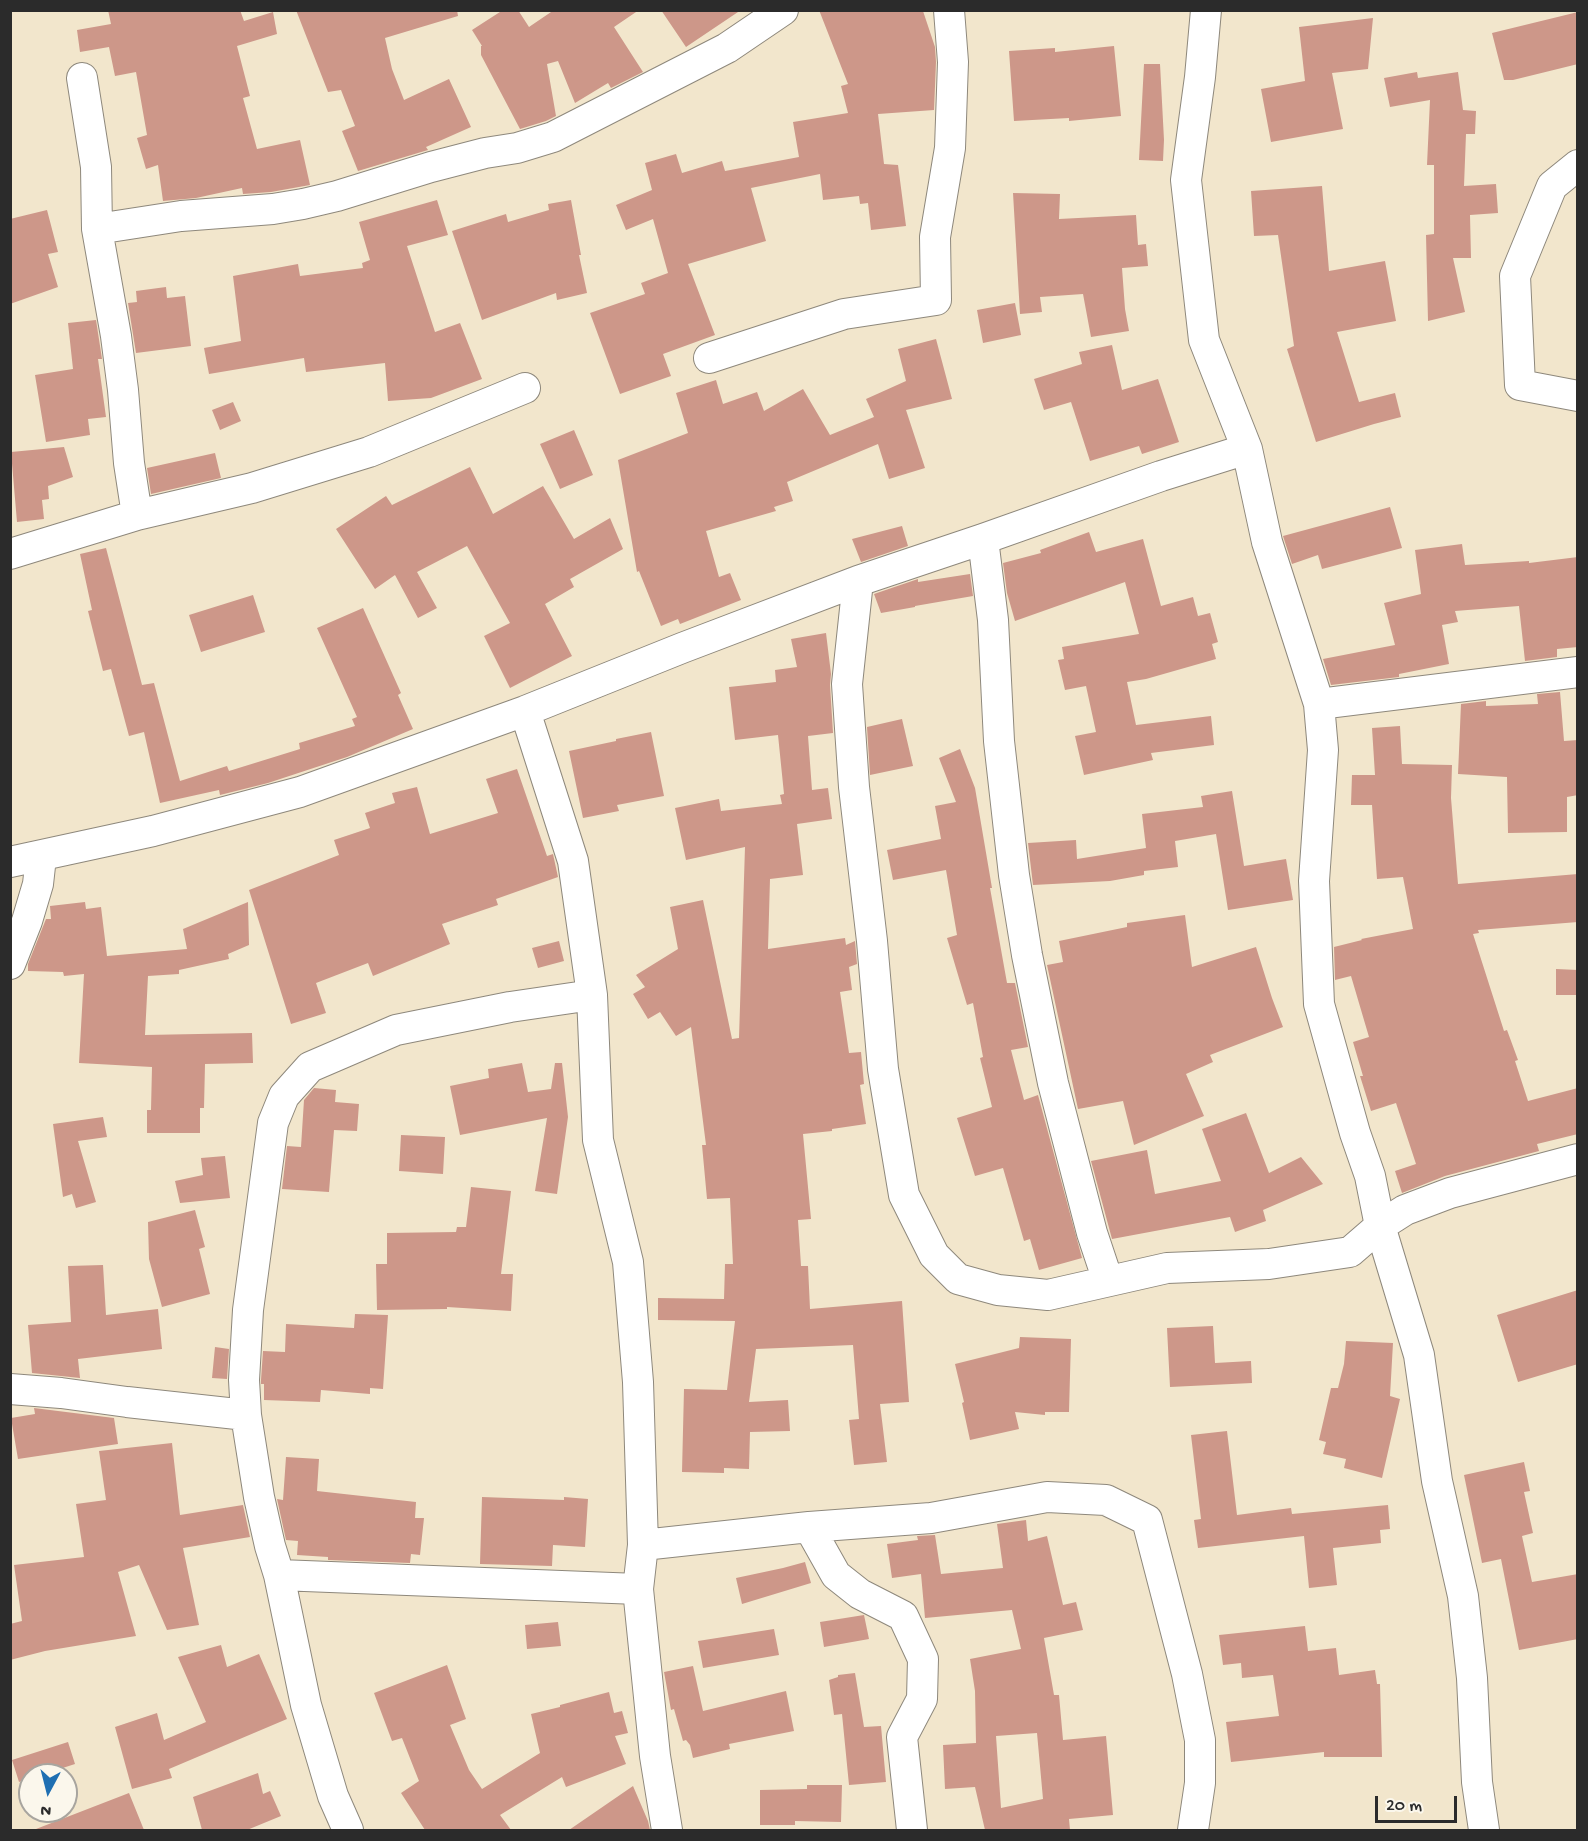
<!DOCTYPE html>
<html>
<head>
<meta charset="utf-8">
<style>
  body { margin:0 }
  #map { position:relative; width:1588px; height:1841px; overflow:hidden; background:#f2e6cc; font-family:"Gochi Hand",sans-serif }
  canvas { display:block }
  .frame { position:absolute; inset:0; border:12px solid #2b2b2b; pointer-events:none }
  .north { position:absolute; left:18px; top:1763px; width:60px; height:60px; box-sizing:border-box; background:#fbf7ec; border:2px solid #a8a59f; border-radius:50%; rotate:187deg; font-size:16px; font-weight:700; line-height:24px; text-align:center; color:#2b2b2b }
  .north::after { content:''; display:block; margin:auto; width:21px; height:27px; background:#1f6fb2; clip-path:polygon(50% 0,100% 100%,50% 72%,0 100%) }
  .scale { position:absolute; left:1375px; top:1796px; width:82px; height:27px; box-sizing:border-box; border:3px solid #2b2b2b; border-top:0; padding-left:8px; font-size:18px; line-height:21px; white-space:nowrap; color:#2b2b2b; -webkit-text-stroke:4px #fbf7ec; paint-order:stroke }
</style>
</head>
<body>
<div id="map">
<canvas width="1588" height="1841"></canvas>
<div class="frame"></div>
<div class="north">N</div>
<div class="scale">20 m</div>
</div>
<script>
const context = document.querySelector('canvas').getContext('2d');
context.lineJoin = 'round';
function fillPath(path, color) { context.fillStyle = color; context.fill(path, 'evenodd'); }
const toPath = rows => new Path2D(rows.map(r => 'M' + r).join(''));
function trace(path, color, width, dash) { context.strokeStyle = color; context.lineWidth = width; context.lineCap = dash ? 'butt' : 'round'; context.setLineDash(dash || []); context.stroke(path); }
const building = toPath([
  [108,10,240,10,244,21,273,12,277,34,237,46,250,96,243,98,257,149,300,140,310,185,271,192,243,194,242,188,196,198,163,201,158,165,146,169,137,138,147,135,136,72,115,76,109,47,80,52,77,30,111,24],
  [296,10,457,10,458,16,385,38,392,69,404,100,449,79,471,127,426,147,428,150,358,171,342,131,355,126,341,90,328,92],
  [503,10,518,10,529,27,554,10,639,10,614,27,643,72,611,88,608,83,575,103,558,61,547,64,556,116,546,121,520,129,481,55,481,46,482,46,472,30],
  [661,10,741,10,686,47],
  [819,10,923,11,935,47,936,62,934,110,878,114,884,164,898,165,906,226,871,230,868,203,860,204,859,196,823,200,820,174,751,188,766,241,688,264,715,335,663,354,671,376,620,394,590,313,645,294,641,283,668,273,653,219,626,230,616,205,652,190,645,163,676,154,682,173,722,161,725,171,799,157,793,122,848,113,841,86,848,84],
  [1578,12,1578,64,1513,80,1504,80,1492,33],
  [1373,18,1368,69,1332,73,1343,129,1271,142,1261,89,1305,81,1299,27],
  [1114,46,1121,116,1069,121,1069,118,1014,121,1009,51,1055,48,1055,52],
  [1144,64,1160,64,1164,140,1163,161,1139,160],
  [1417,72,1418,78,1458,72,1463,110,1476,111,1475,134,1466,134,1464,186,1496,184,1498,213,1470,215,1471,258,1453,258,1465,312,1428,321,1426,235,1434,234,1434,165,1427,165,1430,100,1390,107,1384,78],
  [1322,186,1329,271,1385,261,1396,321,1337,332,1359,402,1395,393,1401,417,1374,424,1316,442,1287,349,1294,346,1278,235,1254,236,1251,191],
  [1013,193,1060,194,1059,219,1136,215,1138,245,1146,244,1148,266,1122,268,1125,309,1129,331,1091,337,1083,294,1040,297,1042,312,1020,314],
  [437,200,448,235,407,246,435,332,460,323,482,379,431,398,388,401,385,363,306,372,304,358,209,374,204,348,241,341,233,276,298,264,300,276,363,268,362,263,370,260,359,222],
  [571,200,581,255,579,255,587,293,557,300,556,293,482,320,452,231,506,214,508,222,549,210,548,204],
  [47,210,58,252,48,254,58,287,10,304,10,219],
  [166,287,167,298,185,296,191,346,136,353,128,303,137,302,136,291],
  [1015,303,1021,335,983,343,977,310],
  [96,320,102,359,98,359,106,417,88,419,90,435,46,442,35,375,73,369,68,323],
  [936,339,952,399,906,410,925,468,889,479,878,444,787,482,793,501,774,507,776,511,706,531,719,577,730,573,741,600,680,624,678,619,661,626,639,571,637,572,618,460,688,433,676,393,716,380,723,404,757,392,764,411,803,389,830,435,874,417,866,399,906,381,898,349],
  [1112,345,1122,390,1158,379,1179,442,1142,454,1139,446,1090,461,1071,402,1044,410,1034,379,1082,364,1079,352],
  [233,402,241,421,220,430,212,410],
  [574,430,593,475,560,489,540,444],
  [64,447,73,477,48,486,49,499,42,500,44,519,17,522,11,452],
  [215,453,221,478,151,494,147,468],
  [470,467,493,514,543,486,574,539,610,518,623,549,570,579,574,587,545,604,572,656,510,688,484,636,510,623,467,546,417,572,437,608,418,618,395,575,375,589,336,529,386,496,392,505],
  [1390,507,1402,548,1322,569,1318,555,1292,564,1283,536],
  [902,526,908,546,861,562,852,539],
  [1089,532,1096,552,1143,539,1161,606,1193,597,1198,616,1210,613,1218,642,1212,644,1216,659,1146,679,1127,682,1136,725,1211,716,1214,745,1151,753,1153,760,1084,775,1075,736,1096,732,1086,686,1065,690,1058,660,1064,659,1062,647,1139,634,1125,582,1015,621,1007,593,1003,563,1041,553,1040,550],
  [1462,544,1465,565,1529,561,1529,563,1578,557,1578,647,1557,649,1557,657,1525,661,1519,606,1455,611,1458,622,1442,625,1449,664,1399,674,1399,677,1331,685,1323,659,1395,645,1384,603,1421,594,1415,550],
  [106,548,142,685,154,683,180,781,227,766,229,771,300,749,299,743,355,726,352,719,357,717,317,628,363,608,401,693,398,695,413,729,347,757,268,783,220,795,219,790,160,803,144,732,129,736,111,669,103,671,88,611,92,610,80,554],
  [970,574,973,596,915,606,915,607,881,613,874,594,918,579,918,582],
  [253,595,265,632,201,652,189,615],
  [826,633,831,674,830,685,833,733,808,736,812,790,828,788,832,819,797,824,803,875,770,879,768,949,845,938,846,945,855,941,857,964,849,967,852,990,840,992,849,1053,861,1052,864,1084,860,1085,866,1124,832,1129,832,1131,803,1134,811,1219,798,1220,801,1266,808,1266,810,1309,902,1301,909,1402,880,1404,887,1462,854,1465,849,1420,859,1419,853,1345,756,1349,749,1402,788,1400,790,1431,750,1432,749,1469,724,1468,724,1473,682,1472,684,1389,727,1390,735,1321,658,1320,658,1298,724,1299,725,1264,733,1264,730,1198,707,1199,702,1145,706,1145,691,1027,676,1036,660,1012,648,1019,633,994,645,987,636,975,678,949,670,907,703,900,732,1039,739,1038,745,847,686,860,675,808,719,799,721,811,782,804,780,795,784,794,778,735,735,740,729,687,776,682,775,670,797,667,791,639],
  [1560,692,1564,741,1578,740,1578,795,1567,797,1567,832,1508,833,1507,777,1458,774,1461,704,1486,701,1486,706,1538,704,1537,694],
  [902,719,913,766,870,775,867,727],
  [1400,726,1402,764,1452,765,1451,798,1458,884,1578,874,1578,922,1478,930,1479,933,1473,934,1504,1031,1507,1030,1518,1060,1515,1061,1528,1101,1578,1088,1578,1134,1537,1144,1539,1151,1445,1176,1402,1193,1395,1171,1416,1164,1396,1103,1371,1111,1360,1076,1363,1076,1353,1042,1369,1037,1351,976,1335,980,1334,947,1362,940,1361,939,1413,929,1403,877,1377,879,1372,805,1351,805,1352,775,1375,775,1372,728],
  [651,732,664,796,617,805,619,811,583,818,569,751,616,741,616,739],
  [960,749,975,788,992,888,990,888,1007,983,1015,983,1028,1047,1011,1050,1024,1100,1038,1095,1082,1258,1039,1270,1030,1239,1024,1241,1003,1168,975,1176,957,1118,992,1107,980,1058,983,1057,973,1003,967,1005,947,938,957,935,946,870,893,880,887,850,941,839,935,806,956,802,939,758],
  [517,769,547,856,553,854,558,877,496,899,498,905,442,924,450,944,373,976,368,963,316,983,326,1013,291,1024,249,890,339,855,334,840,370,828,365,813,395,803,392,793,417,787,430,834,498,813,486,779],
  [1232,791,1244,866,1286,859,1293,900,1228,910,1216,834,1175,841,1178,867,1144,871,1144,875,1110,881,1033,885,1028,843,1076,840,1077,859,1146,848,1142,814,1203,807,1201,796],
  [85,902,86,909,101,907,107,956,187,949,183,929,248,902,249,945,228,954,229,959,179,970,179,974,148,976,145,1035,252,1033,253,1063,205,1064,204,1108,200,1108,200,1133,147,1133,147,1110,151,1110,152,1067,79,1063,84,974,64,976,63,972,28,971,28,964,46,919,51,919,50,906],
  [1185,915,1192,967,1256,947,1272,998,1283,1027,1210,1055,1213,1062,1186,1074,1204,1116,1134,1145,1123,1101,1078,1109,1047,965,1063,962,1059,941,1127,927,1127,923],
  [559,941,564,961,538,968,532,948],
  [1556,969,1578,970,1578,995,1556,995],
  [522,1063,528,1092,551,1089,555,1063,562,1063,568,1117,557,1194,535,1191,547,1118,460,1135,450,1086,489,1078,488,1069],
  [314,1088,336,1090,335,1102,359,1104,357,1131,334,1130,329,1192,282,1189,287,1146,301,1147,304,1100],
  [1246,1113,1269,1173,1301,1157,1323,1184,1263,1210,1266,1221,1235,1232,1230,1217,1112,1239,1091,1161,1147,1150,1155,1194,1221,1181,1202,1129],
  [103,1117,107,1137,78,1141,96,1202,76,1208,72,1194,63,1197,53,1124],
  [401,1135,445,1137,443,1174,399,1171],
  [225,1156,230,1198,180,1203,175,1181,203,1175,201,1158],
  [471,1187,511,1191,501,1274,513,1274,511,1311,447,1307,447,1309,377,1310,376,1264,387,1264,387,1233,456,1232,457,1227,466,1227],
  [195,1210,205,1247,199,1249,210,1294,162,1307,149,1259,148,1222],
  [103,1265,106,1315,158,1309,162,1349,78,1359,80,1378,32,1373,28,1325,71,1322,68,1266],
  [1578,1290,1578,1364,1518,1382,1497,1315],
  [355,1314,388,1315,383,1389,370,1388,370,1394,321,1390,320,1402,264,1400,264,1384,261,1384,261,1380,263,1351,285,1352,286,1324,354,1328],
  [1213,1326,1215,1363,1251,1361,1252,1383,1170,1387,1167,1328],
  [1020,1337,1071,1339,1069,1412,1045,1412,1045,1415,1015,1412,1019,1429,970,1440,962,1403,964,1402,955,1364,1019,1348],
  [1346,1341,1393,1343,1390,1396,1400,1399,1382,1478,1344,1468,1346,1459,1323,1454,1326,1442,1319,1440,1331,1388,1338,1388,1344,1364],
  [215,1347,229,1349,227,1379,212,1378],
  [34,1408,114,1418,118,1444,18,1459,11,1418,35,1414],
  [1227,1431,1237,1515,1291,1508,1292,1514,1388,1505,1390,1529,1380,1530,1381,1543,1333,1548,1337,1585,1309,1588,1304,1536,1198,1548,1194,1520,1201,1519,1191,1435],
  [172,1443,180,1515,243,1505,250,1537,183,1548,199,1625,167,1630,139,1565,118,1572,136,1636,45,1651,10,1660,10,1624,22,1621,14,1565,84,1557,76,1504,106,1500,99,1451],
  [286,1457,319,1459,317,1491,416,1502,415,1518,424,1518,420,1555,411,1554,410,1563,328,1560,328,1557,297,1555,298,1541,286,1540,277,1499,283,1500],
  [1524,1462,1530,1491,1524,1492,1533,1533,1522,1536,1532,1582,1578,1574,1578,1639,1519,1650,1501,1559,1482,1563,1464,1475],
  [482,1497,564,1500,564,1497,588,1499,585,1547,553,1545,552,1566,480,1564],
  [1026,1520,1028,1541,1047,1536,1063,1605,1076,1602,1083,1630,1044,1638,1054,1695,1059,1695,1063,1740,1106,1736,1113,1815,1069,1819,1070,1830,985,1830,975,1787,945,1789,943,1745,976,1743,975,1691,970,1659,1021,1649,1012,1610,925,1618,921,1574,892,1578,887,1544,918,1540,917,1536,935,1535,941,1574,1003,1568,997,1524],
  [1037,1733,1043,1799,1001,1808,996,1736],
  [805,1562,811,1583,742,1604,736,1578,783,1568],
  [864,1615,869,1639,824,1647,820,1622],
  [558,1622,561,1646,527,1649,525,1625],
  [1305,1626,1308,1651,1336,1648,1339,1675,1375,1670,1377,1684,1380,1684,1382,1757,1324,1757,1324,1752,1231,1762,1226,1722,1279,1716,1273,1675,1242,1678,1241,1663,1223,1665,1219,1635],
  [774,1629,779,1655,703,1668,698,1641],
  [221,1645,227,1667,259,1654,287,1719,169,1769,172,1778,132,1789,115,1727,157,1713,164,1740,206,1722,178,1657],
  [447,1665,466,1719,450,1725,469,1770,482,1789,540,1753,531,1714,560,1707,560,1705,609,1692,614,1713,622,1711,628,1733,615,1736,626,1764,566,1787,562,1777,500,1815,511,1830,425,1830,401,1793,419,1781,402,1738,392,1741,374,1693],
  [693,1666,703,1711,786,1691,794,1731,729,1744,730,1749,693,1758,690,1745,686,1740,683,1741,674,1709,671,1710,664,1672],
  [855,1673,864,1727,881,1726,886,1782,849,1785,842,1714,834,1715,829,1680,838,1677,838,1675],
  [68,1742,75,1764,41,1775,30,1775,30,1778,19,1782,12,1760],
  [258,1773,263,1794,270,1791,281,1816,247,1830,202,1830,193,1797],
  [807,1785,842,1785,841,1822,795,1821,795,1825,760,1825,760,1790,807,1789],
  [633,1786,648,1821,650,1830,569,1830],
  [129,1793,144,1830,37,1830,36,1829]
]);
const street = toPath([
  [1206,10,1200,77,1186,180,1204,340,1247,449,1267,542,1319,704,1323,750,1314,881,1319,1004,1355,1133,1370,1176,1380,1226,1419,1355,1437,1481,1463,1596,1472,1678,1477,1782,1484,1830],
  [82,78,96,167,97,229,116,336,123,390,129,463,137,515],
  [1578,165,1552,186,1515,276,1520,385,1578,396],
  [97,229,181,216,273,209,303,204,337,196,431,167,485,153,517,148,553,137,727,48,783,10],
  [709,358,844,314,936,300,935,237,950,148,953,62,949,10],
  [983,539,993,620,999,741,1014,875,1027,955,1053,1083,1092,1233,1108,1281],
  [10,554,137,515,252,488,369,452,525,388],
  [858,581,847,684,854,787,872,941,883,1069,904,1195,934,1255,958,1279,998,1290,1048,1295,1167,1268,1269,1264,1350,1252,1380,1226,1405,1210,1450,1193,1578,1159],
  [1319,704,1578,672],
  [525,711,573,861,592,995,598,1140,628,1262,638,1382,643,1545,638,1589,655,1756,667,1830],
  [10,862,153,831,300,792,525,711,682,648,858,581,983,539,1161,476,1247,449],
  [10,964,27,921,38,884,41,857],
  [10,1389,61,1393,127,1402,246,1415],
  [809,1527,836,1575,860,1594,903,1616,923,1659,922,1699,902,1737,912,1830],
  [643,1545,809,1527,931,1518,1047,1497,1106,1500,1147,1520,1187,1674,1200,1740,1200,1783,1193,1830],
  [279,1575,638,1589],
  [348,1830,333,1796,306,1705,279,1575,270,1546,259,1497,246,1415,244,1380,248,1310,273,1123,284,1096,310,1067,396,1030,510,1007,592,995]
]);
fillPath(building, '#cd9789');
trace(street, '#8e887c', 32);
trace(street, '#fff', 30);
</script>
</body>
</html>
